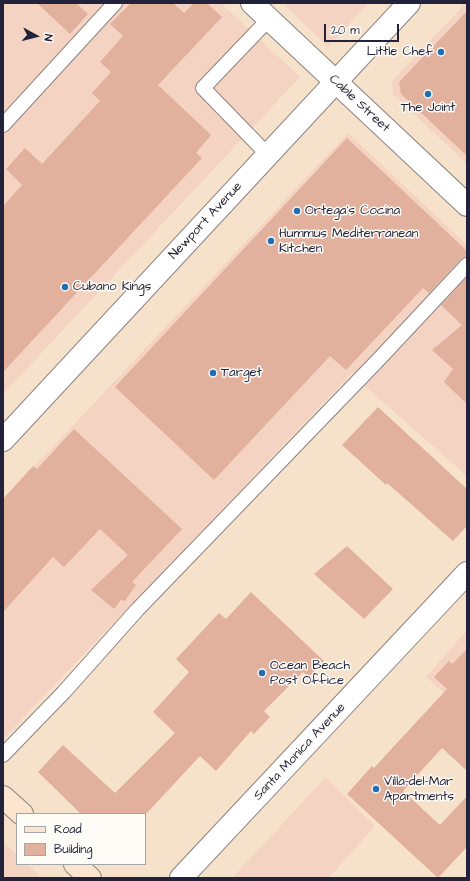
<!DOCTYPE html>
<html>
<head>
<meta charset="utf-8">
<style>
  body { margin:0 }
  #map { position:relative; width:470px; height:881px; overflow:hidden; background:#f6e2ca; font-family:"Architects Daughter",sans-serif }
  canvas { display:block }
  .frame { position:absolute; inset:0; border:4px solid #22223b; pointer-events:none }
  .legend { position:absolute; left:16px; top:813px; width:130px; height:52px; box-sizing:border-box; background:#fdfcf7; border:1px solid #a5a5ac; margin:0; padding:5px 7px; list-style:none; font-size:12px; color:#22223b }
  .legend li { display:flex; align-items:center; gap:8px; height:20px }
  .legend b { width:20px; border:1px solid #a5a5ac }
  .north { position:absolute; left:16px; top:16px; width:40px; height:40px; -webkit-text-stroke:3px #fdfcf7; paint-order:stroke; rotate:97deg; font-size:11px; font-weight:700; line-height:16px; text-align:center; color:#22223b }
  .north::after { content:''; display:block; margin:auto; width:14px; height:18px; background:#22223b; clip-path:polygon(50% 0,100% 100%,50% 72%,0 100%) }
  .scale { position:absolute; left:324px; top:24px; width:75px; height:18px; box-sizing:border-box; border:2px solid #22223b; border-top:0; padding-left:5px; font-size:12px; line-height:14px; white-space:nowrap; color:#22223b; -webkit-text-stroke:3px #fdfcf7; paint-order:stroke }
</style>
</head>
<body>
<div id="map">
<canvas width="470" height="881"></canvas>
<div class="frame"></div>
<ul class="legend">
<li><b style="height:5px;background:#fbe5cf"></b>Road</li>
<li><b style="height:11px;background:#e2b19e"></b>Building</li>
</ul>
<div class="north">N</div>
<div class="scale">20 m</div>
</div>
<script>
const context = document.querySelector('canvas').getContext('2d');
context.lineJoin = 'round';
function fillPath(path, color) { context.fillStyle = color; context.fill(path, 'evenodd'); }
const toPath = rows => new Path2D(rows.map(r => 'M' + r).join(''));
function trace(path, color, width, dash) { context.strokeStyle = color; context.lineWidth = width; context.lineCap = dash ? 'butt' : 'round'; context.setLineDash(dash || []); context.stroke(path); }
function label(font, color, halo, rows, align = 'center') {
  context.font = font + ' "Architects Daughter",sans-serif'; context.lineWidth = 3; context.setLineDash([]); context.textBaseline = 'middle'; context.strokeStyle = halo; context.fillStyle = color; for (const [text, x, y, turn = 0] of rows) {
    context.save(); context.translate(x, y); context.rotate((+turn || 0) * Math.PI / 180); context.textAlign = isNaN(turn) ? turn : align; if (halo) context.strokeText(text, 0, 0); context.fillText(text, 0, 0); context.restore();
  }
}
const built = toPath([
  [3,3,221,3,300,77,3,394],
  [283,3,369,3,328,47],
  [466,3,467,3,467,164,393,94,392,81],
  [348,133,467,245,467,476,351,374,3,739,3,500],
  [467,630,467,714,426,677],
  [326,777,375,826,329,878,232,878],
  [3,842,17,855,17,864,27,864,41,878,3,878]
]);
const building = toPath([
  [37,3,76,3,88,14,70,34],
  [131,3,173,3,184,13,194,3,207,3,222,17,158,85,211,135,196,153,202,158,3,372,3,206,22,185,6,169,25,148,42,164,100,101,92,93,111,72,100,62,123,36,110,24],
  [467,11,467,156,401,94,399,82],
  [347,138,467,251,467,257,461,259,429,293,423,288,346,370,330,356,214,480,115,387],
  [467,277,467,404,444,382,453,369,432,350,462,325,441,305],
  [378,407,467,489,467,526,453,541,387,483,386,485,342,445],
  [74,429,182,529,132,582,136,585,125,601,121,600,114,609,91,590,128,555,100,529,64,567,53,557,3,612,3,499,33,466,37,469],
  [347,546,393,589,364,619,314,574],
  [251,592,324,661,309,677,303,672,264,711,270,717,254,734,251,731,216,771,200,756,146,814,81,814,38,772,63,745,115,793,175,733,153,712,189,672,176,659,219,613,226,619],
  [467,649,467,771,442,748,403,791,440,825,467,796,467,847,438,878,347,794,372,766,374,768,395,745,447,689,434,677,449,661,452,664]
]);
const service = toPath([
  [3,125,115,3],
  [268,155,203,88,269,19],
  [3,755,64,692,137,610,381,357,467,265]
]);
const minor = toPath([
  [252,3,467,205],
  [181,878,467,573]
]);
const tertiary = toPath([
  [3,440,409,3]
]);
const secondary = toPath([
  [3,797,22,814],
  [75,864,90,878]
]);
const markers = [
  [441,52,4,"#1f6fb2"],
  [428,94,4,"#1f6fb2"],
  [297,211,4,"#1f6fb2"],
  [271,241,4,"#1f6fb2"],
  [65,287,4,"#1f6fb2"],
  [213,373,4,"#1f6fb2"],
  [262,673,4,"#1f6fb2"],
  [376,789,4,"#1f6fb2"]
];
const poiNames = [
  ["Little Chef",433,52,"right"],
  ["The Joint",428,108,"center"],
  ["Ortega’s Cocina",305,211],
  ["Hummus Mediterranean",279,234],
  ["Kitchen",279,249],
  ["Cubano Kings",73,287],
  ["Target",221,373],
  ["Ocean Beach",270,666],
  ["Post Office",270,681],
  ["Villa-del-Mar",384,782],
  ["Apartments",384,797]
];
const streetNames = [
  ["Cable Street",359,104,43],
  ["Newport Avenue",206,221,-47],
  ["Santa Monica Avenue",300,752,-47]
];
fillPath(built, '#f5d3c2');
fillPath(building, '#e2b19e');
trace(service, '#8c8282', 16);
trace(minor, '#8c8282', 24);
trace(tertiary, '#8c8282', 24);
trace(secondary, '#8c8282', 24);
trace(service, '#fff', 14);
trace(minor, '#fff', 22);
trace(tertiary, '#fff', 22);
trace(secondary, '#fbe5cf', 22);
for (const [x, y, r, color] of markers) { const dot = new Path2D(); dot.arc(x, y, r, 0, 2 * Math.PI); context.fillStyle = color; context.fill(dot); trace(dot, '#fdfcf7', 1.5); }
label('13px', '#22223b', '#fdfcf7', poiNames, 'left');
label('13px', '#22223b', '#fdfcf7', streetNames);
</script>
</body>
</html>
